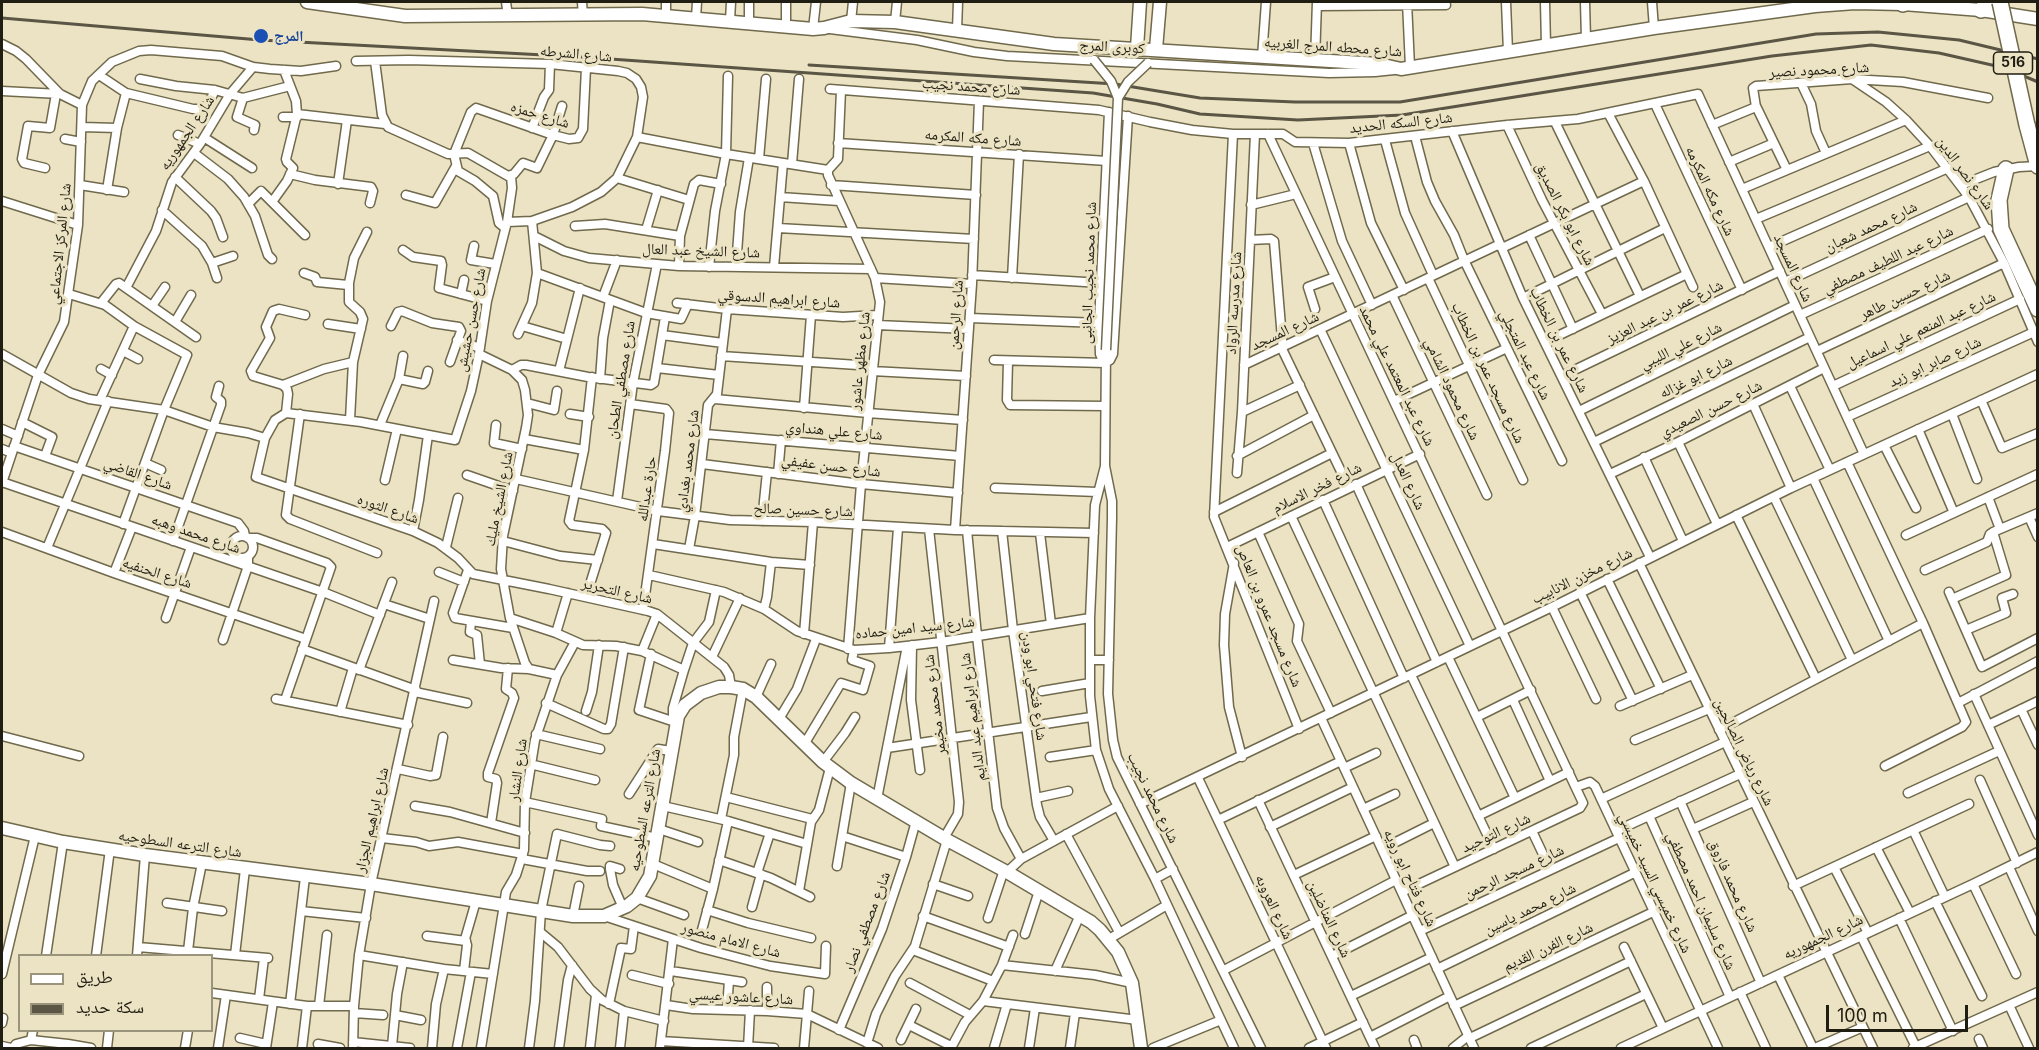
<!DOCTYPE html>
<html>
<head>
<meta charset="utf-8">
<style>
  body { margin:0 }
  #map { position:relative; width:2039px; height:1050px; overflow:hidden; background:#ebe3c3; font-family:Inter,"Noto Naskh Arabic",sans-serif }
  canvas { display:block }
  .frame { position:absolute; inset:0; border:3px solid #201d12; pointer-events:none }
  .legend { position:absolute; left:18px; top:954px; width:195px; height:78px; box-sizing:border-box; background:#ebe3c3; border:2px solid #9a947c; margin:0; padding:8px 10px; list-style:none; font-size:18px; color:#201d12 }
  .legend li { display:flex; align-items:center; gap:12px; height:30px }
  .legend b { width:30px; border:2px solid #9a947c }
  .scale { position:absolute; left:1826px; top:1005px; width:142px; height:27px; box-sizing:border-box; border:3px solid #201d12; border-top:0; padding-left:8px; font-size:18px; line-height:21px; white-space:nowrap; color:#201d12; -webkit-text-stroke:4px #ebe3c3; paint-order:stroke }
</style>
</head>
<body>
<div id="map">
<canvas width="2039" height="1050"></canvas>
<div class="frame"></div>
<ul class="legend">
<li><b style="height:8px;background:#fff"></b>طريق</li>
<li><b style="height:8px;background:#5a5544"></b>سكة حديد</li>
</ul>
<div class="scale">100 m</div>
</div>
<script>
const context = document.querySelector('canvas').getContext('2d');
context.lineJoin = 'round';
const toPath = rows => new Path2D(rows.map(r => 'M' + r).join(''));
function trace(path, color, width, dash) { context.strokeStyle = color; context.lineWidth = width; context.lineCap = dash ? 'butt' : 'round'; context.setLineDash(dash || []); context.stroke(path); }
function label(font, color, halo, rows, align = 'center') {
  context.font = font + ' Inter,"Noto Naskh Arabic",sans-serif'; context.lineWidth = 6; context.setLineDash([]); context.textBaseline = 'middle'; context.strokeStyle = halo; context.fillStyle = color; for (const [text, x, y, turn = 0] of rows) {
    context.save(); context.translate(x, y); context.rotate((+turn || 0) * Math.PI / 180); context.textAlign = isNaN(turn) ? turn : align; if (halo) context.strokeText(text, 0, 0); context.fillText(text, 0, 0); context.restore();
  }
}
const street = toPath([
  [506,2,508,16],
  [582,2,583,16],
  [666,2,666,16],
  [786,2,786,26],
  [1407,2,1410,67],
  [1506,2,1508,52],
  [1545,2,1546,46],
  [1585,2,1586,39],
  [1652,2,1654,28],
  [1317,6,1446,5],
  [696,18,697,2],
  [730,21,731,2],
  [851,21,853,2],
  [895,22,897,2],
  [749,23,749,2],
  [813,29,816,2],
  [830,29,917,40,974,52,1007,56,1329,73,1375,72,1394,70],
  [957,30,958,2],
  [2,44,16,51,26,59,60,94,82,105],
  [1262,57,1266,2],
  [1315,60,1317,2],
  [356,61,409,60,550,64,618,71,627,73,636,79,641,87,643,97,637,137,617,178,601,192,572,207,532,221,507,222],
  [375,61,382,115,388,127,448,154,468,153,508,176,514,174,523,163,537,168,553,135,562,106],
  [99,75,126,93,193,109,198,109,208,105,215,90],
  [140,79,176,86,215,90,243,98,290,86],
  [1852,79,1886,102,1906,120,1930,146,1969,197,2004,263,2038,342],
  [1801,83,1811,104,1816,131,1826,153],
  [830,89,1099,110,1150,122,1192,130,1233,134,1283,134,1295,142,1349,143,1507,125,1578,119,1698,94,1864,454],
  [841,90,838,159,828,170,828,175,875,278,880,302,861,484,848,649],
  [2,91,60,94],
  [243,98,237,117,255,125,254,130],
  [1655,104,1742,290],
  [1756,106,1787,170],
  [1608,113,1644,181,1693,287],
  [297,114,385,124],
  [283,117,297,117],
  [1555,122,1640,296],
  [1507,125,1542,200,1602,314],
  [1712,125,1756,107,1753,88,1756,86,1852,79,1903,82,1988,98],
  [82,127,117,128],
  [532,128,544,97,549,90,550,64],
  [1452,131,1523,298,1650,557],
  [1233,134,1214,517,1299,729],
  [1268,134,1583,803,1580,808,1402,892],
  [178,135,200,144],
  [1415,136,1427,182,1435,201,1454,235,1464,260,1562,461],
  [637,137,726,154,828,170],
  [205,138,252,168],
  [65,139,81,142],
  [1385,140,1405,213,1433,275],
  [838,143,1107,161],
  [1313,143,1342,241,1372,305],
  [1349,143,1371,223,1404,290],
  [194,153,228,179,244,197,255,216,268,255,272,259],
  [454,154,471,112,476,108,553,135,569,139,578,138,583,129,586,68],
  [454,154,458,171,475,181,493,196,499,223,505,228],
  [759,159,766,79],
  [1729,162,1774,143],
  [792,164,799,79],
  [45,168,24,163,22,159,28,126,50,128,56,94],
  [290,174,315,180,371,187,373,191,370,203],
  [511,176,512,188,507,222,487,301,479,354,471,391,455,440,361,422,286,413,275,420,265,438,256,477,413,531,438,543,458,558,473,574,549,589,648,611,657,614,724,667,729,675,731,687],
  [175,177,211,211,216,218,223,237],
  [617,178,689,200],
  [338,184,347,120],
  [80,185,124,192],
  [831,185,976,195],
  [1961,185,1994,172,2019,167,2038,166],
  [1742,189,1906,120],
  [107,190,117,128,126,93],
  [406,195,435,203,456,166],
  [780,197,839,201],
  [2,201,78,225],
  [272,202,287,181,293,168,287,162,286,159,297,114,296,101,284,70],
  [248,204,261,191,305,235],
  [1251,205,1296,194],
  [162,210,202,246,212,263,217,278],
  [1756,219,1930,146],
  [575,226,605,224,680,236],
  [778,228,974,239],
  [646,230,658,190],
  [1529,235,1573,329],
  [534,236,564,251,589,258,679,266,871,269],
  [1250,240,1271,239,1274,241,1283,351,1349,488],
  [474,246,471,260,495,264],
  [1769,247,1948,168],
  [1502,248,1644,181],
  [403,250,413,257,441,261,442,265,439,288,487,301],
  [212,263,233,256],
  [679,266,680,236,694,184,699,180,721,184],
  [709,267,715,211,726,154,728,76],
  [736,267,740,212,749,158],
  [774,267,783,163],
  [304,273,315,277,317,282,348,285],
  [537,273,646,313,681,319,688,304],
  [972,275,1101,283],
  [875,278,972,284],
  [1012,278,1019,154],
  [1428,278,1523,480],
  [1785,282,1969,197],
  [126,288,156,231,172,182,200,144,230,94,253,67],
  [69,294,105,305,134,326,187,355,164,410,123,524],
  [461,294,464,280],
  [1392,295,1487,495],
  [603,297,617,260],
  [1523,298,1665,228],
  [101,303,116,284,119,283,196,337],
  [677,303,727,309,843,317,878,315],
  [152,306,165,287],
  [1315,309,1308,287,1335,277],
  [1800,315,1988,229],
  [970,318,1099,323],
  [175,322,191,295],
  [328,324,361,329],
  [877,325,969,329],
  [391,326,398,312,402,311,432,323,459,327,461,331,450,362],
  [522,326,567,339],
  [1320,329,1470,646],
  [518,334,532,303,537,273,532,221],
  [662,335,723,343],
  [457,340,480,348],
  [1545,342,1687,274],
  [1106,350,1105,466,1112,501,1112,518,1108,694,1113,740,1117,757,1261,1048],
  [123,351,138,359],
  [1817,351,2004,263],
  [2,354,71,393,89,399,164,410,213,427,248,433,265,438],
  [479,354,512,370,522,380,525,390,528,415,526,428,503,536,501,569,510,618,525,663,529,669],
  [721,356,873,366],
  [994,360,1105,363],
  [1008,361,1007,400,1010,405,1105,406],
  [1103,361,1100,354,1099,323,1109,112],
  [1105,363,1110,360,1113,354,1128,116],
  [1244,365,1500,244],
  [657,368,719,375],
  [101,369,112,375],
  [512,370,521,365,526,365,588,377,651,385,654,383,665,317],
  [559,371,580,288],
  [872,371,966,376],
  [1562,376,1780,271],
  [399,379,423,384,425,382,428,371],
  [600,379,603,338,610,300],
  [283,385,324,369,353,362],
  [1790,386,1830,470],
  [1833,386,2020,299],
  [715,399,868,413,963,420],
  [100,400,134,326],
  [1981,400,2002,448,2038,433],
  [1394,401,1507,348],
  [527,403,554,410,557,391],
  [630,404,666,409,669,413,665,451,643,610],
  [1753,404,1791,488],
  [804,408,811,315],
  [1579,411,1795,305],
  [1242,412,1300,385],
  [286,413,288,394,287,389,283,385,253,376,251,371,270,338,266,327,273,311,279,309,305,315],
  [300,414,286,515,290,519,377,553],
  [570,414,589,417],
  [1952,414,1977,479],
  [1847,417,2034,332],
  [350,420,353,362,363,319,360,312,349,302,349,283,354,258,367,232],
  [22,422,52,437,45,456],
  [380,425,399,379,403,356],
  [496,425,494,443,522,449],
  [2,429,18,436],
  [1918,429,1954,513],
  [705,434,960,456],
  [524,439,584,450],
  [1594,442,1810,337],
  [1678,442,1717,524],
  [1884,445,1916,508],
  [14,446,238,523,244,531,245,536],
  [2,449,12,453],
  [1237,456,1314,415],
  [1644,457,1683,541],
  [1847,462,1923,623,1966,722,1962,727,1885,766],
  [145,463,161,470],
  [702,464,861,484,958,493],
  [1105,466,1095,505,1090,618,1090,696,1096,750,1109,789,1155,879,1234,1048],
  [1237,473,1242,412,1255,134],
  [778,474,781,440],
  [1610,474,1678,442,1824,368],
  [467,475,513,491],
  [1813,478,1889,641],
  [516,479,658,511,730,520,813,522,955,530,1094,533],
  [385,480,397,429],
  [2,482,323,592,380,615],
  [2,483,38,375,64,322,78,225,82,105,92,81,112,62,139,51,151,50,222,56,253,67,270,69,301,71,336,66],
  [1356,484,1437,662],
  [995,488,1097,492],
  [1774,497,1852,660],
  [1988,497,2000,529],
  [1323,500,1404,678],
  [617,501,633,383,657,264],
  [1214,512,1332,453],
  [1736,515,1816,679],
  [1291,516,1455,867],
  [2029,517,2038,537],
  [762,521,767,472],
  [929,529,959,802,958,814,944,838],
  [955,530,972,284,979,101],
  [967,530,977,636,997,808,1004,828,1021,859],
  [413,531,419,500,428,435],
  [1002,531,1013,630,1037,805,1040,817,1054,841],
  [2,532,114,573,306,639],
  [1258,532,1299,624,1297,641,1331,713],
  [1040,533,1051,624],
  [1906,535,2038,474],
  '231 547a11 11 0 1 1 22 0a11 11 0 1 1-22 0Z',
  [248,538,257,538,327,563,331,567,285,700],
  [173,541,221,405,221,401,216,397,219,386],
  [503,541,560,556,598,560],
  [653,544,771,562,810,565],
  [446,547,458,498],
  [1227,547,1420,454],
  [47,548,108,401],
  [689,549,695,516,708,405,717,394,727,309],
  [1234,563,1225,614,1224,645,1229,707,1242,757],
  [1639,563,1873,1048],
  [468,570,453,613,455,618,513,628],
  [1925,570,1987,542,1990,534,1993,532,2038,513],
  [439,572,464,582],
  [114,573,132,527],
  [649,575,724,592,764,609,797,631,854,650,889,648,941,642,1090,618],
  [1607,579,1661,689],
  [1580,592,1633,701],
  [1949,592,1982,667,2038,638],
  [586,597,606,533,602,529,572,525,569,521,584,450,592,377],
  [1952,599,2006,575,1993,532],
  [384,604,430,619],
  [1552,607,1596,699],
  [764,609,767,597,771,562],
  [166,618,191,547],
  [510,618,556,633,583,645,616,646,642,651,684,670],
  [471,622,470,632,477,635,480,664],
  [1966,630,2006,613,2002,598,2013,594],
  [556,633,568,593],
  [804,634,813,522],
  [223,640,248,566,248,557],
  [912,645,911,700,920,770],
  [889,648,898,528],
  [302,649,416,690],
  [642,651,657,614],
  [651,654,639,710,675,722],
  [712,657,740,598],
  [1448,657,1515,798],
  [453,660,501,668,529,669,557,675],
  [1090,660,1109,660],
  [359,670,392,582],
  [1411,675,1494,849],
  [1042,691,1090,683],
  [415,692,467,703],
  [1974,694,2038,835],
  [756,697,771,664],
  [276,699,408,725],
  [1513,700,1550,781],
  [546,703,604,729,608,729,611,724,624,647],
  [1958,703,2038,661],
  [1620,706,1692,675],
  [2021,709,2038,745],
  [586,711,592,692,599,645],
  [340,712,353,668],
  [1477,717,1531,690],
  [1321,718,1474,1048],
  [779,719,797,689,816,639],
  [673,721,673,708,684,670,693,643,709,622,716,590],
  [1988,725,2038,701],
  [1719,730,1923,623],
  [536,734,600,749],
  [2,736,79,756],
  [1635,740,1709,709],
  [805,743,841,683,863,690,870,666,852,660,854,650],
  [887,748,1091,717],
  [1050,757,1096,750],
  [823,762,845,733,855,717],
  [530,764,595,780],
  [1344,768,1376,753],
  [398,769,430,776,436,775,443,737],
  [1198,778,1326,1048],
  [1980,780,2017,863],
  [1576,787,1590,782,1595,786,1718,1048],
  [1908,793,1999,751],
  [629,794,658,749,671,751],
  [726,797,812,819],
  [1036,798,1068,791],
  [877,799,907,646],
  [1601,799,1725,742],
  [1258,800,1375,1048],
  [1680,801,1761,983],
  [525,802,602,819,601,826,657,838],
  [1140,804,1552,607,1791,488,2038,374],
  [415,806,450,812,525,833],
  [663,806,728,821,807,844],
  [1363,809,1395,794],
  [1478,816,1569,772],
  [1649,816,1730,997],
  [721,819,734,755,734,737,743,689],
  [1218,820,1341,761],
  [491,823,497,783,496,779,488,777,488,773,514,698,512,693,506,689,508,668],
  [1270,827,1353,787],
  [659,829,698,842],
  [1693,829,1753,802],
  [1913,830,1945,897],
  [1532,831,1550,869],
  [1616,831,1740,774],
  [1066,834,1119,932],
  [842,836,906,857],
  [382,838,416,842,429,846,458,842,523,854],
  [1876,847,1910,913],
  [1382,849,1434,823],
  [522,859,587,871,600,871],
  [719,860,771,878,810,897],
  [653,864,713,889],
  [837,866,851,783],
  [1834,867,1868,933],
  [2009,867,2038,931],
  [620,869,610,866,610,869,613,885,623,908],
  [1007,872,1021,859,1118,806],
  [757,873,770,833],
  [1294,875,1376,836],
  [1155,879,1173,869],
  [933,884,968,896],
  [1973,884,2016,974],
  [1793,886,1969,804],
  [799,891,811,822,819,810,830,768],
  [637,898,684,915],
  [1935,901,1982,996],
  [167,903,222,911],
  [752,907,761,874],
  [707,910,748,923,811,938],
  [301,911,366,918],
  [573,916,579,886],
  [604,916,701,948,770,966,825,974,826,946],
  [923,916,1009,947],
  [988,918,1004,870],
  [1899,918,1953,1031],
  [702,930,713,889,728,821],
  [1420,931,1619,838],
  [540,932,558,947,590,989,602,1000,624,1011,664,1021],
  [1025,934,1039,891],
  [427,936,466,941],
  [1861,936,1916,1047],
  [1109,939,1167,905],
  [138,947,268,958],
  [1624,947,1663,1028],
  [913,950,993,981],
  [188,951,193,908,202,863],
  [235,955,245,869],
  [359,955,444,969,493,974],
  [46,956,63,842],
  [96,956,110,849],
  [137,956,145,855],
  [1332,956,1413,915],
  [1002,965,1095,975,1132,983],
  [1437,969,1634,873],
  [1224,970,1396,880],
  [464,971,467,945,465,939,476,901],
  [671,971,742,982],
  [1055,971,1080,915],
  [2,974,35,836],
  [632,975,669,984],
  [1778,975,1813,1048],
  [910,983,970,1015],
  [767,987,767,1011],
  [1740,992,1766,1048],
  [212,993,307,1006,354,1006],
  [1351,996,1432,957],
  [259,999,264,958],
  [983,1001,1138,1020],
  [290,1004,305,877],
  [609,1004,621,948,631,949,634,926],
  [666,1005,693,1009,767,1011,807,1014,878,1048],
  [2009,1005,2029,1048],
  [319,1006,327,935],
  [1454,1006,1653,912],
  [727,1010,729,980],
  [354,1013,383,1015],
  [395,1015,421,1020],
  [2,1018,3,1018,2,1023],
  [909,1025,951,1046],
  [839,1030,882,929,906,857,916,821],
  [1370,1037,1450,996],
  [240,1038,266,1044],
  [1470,1038,1631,961],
  [1979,1039,1983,1048],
  [31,1040,33,1030],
  [901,1040,916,1009],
  [1414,1040,1417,1048],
  [661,1041,774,1048],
  [353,1042,410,1048],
  [867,1043,876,1014,895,976,915,946,947,840],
  [318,1044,340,1048],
  [2,1046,11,1048],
  [392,1046,397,994,403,962],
  [13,1048,16,1044,31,1040,68,1044,91,1048],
  [107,1048,109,1030],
  [185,1048,188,1030],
  [218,1048,226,995],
  [266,1048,273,1002],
  [302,1048,307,1006],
  [353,1048,354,1006,359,955,371,884,434,601],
  [432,1048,436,1004,444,969],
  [457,1048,471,972],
  [481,1048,506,892,516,875,524,850,525,802,535,740,557,675,575,642],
  [529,1048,535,1001,541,911,557,834,600,845,610,846],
  [559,1048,568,980,572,965],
  [590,1048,596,995],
  [620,1048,624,1011],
  [660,1048,673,939],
  [748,1048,750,1010],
  [804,1048,809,991],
  [951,1048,965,1022,983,1001,1002,965,1013,935],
  [994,1048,1007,1004],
  [1029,1048,1035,1008],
  [1070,1048,1075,1013],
  [1153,1048,1221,1020],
  [1309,1048,1363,1022],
  [1453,1048,1468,1036],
  [1531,1048,1646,994],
  [1621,1048,1973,884,2038,852],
  [1815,1048,1863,1027],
  [1913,1048,2038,992]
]);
const secondary = toPath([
  [307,2,405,16,642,14,813,29,824,28,851,21,895,22,1054,44,1379,64,1401,69,1654,28,1815,6,1855,3,1903,4,1981,10,2038,19],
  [1137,48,1140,2],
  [1156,49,1160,2],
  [2,828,63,842,145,855,371,884,573,916,604,916,627,906,637,898,650,876,678,716,685,705,701,693,719,687,731,687,743,689,756,697,823,762,851,783,947,840,1007,872,1091,922,1100,930,1118,952,1132,983,1141,1048]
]);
const highway = toPath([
  [1903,4,1904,2],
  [1981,10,1995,2],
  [2027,125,2038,166],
  [2006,169,1999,200,2001,229,2038,309]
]);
const rail = toPath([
  [2,18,260,40,582,57,1093,93,1157,104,1200,114,1298,120,1402,115,1772,56,1871,45,1939,53,2005,68,2038,82],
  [809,65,1115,84,1200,98,1295,102,1400,102,1816,34,1878,32,1959,40,2038,59]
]);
const streetBridge = toPath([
  [1094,60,1111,81,1118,98,1106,350],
  [1118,98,1128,82,1148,63]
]);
const highwayBridge = toPath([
  [2000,2,2027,125]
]);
const markers = [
  [261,36,8,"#1a4fb4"]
];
const shields = [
  [2013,63,39]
];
const shieldNames = [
  ["516",2013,63]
];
const transitNames = [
  ["المرج",274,36]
];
const streetNames = [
  ["كوبرى المرج",1112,47,3],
  ["شارع محطه المرج الغربيه",1333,47,4],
  ["شارع الشرطه",576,54,5],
  ["شارع محمود نصير",1819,70,-3],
  ["شارع محمد نجيب",971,87,4],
  ["شارع حمزه",540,115,17],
  ["شارع السكه الحديد",1401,123,-6],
  ["شارع الجمهوريه",187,133,-56],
  ["شارع مكه المكرمه",973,138,4],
  ["شارع نصر الدين",1965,173,54],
  ["شارع مكه المكرمه",1710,191,65],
  ["شارع ابو بكر الصديق",1565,214,63],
  ["شارع محمد شعبان",1871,227,-25],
  ["شارع المركز الاجتماعي",60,244,-84],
  ["شارع الشيخ عبد العال",701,251,2],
  ["شارع عبد اللطيف مصطفي",1888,260,-25],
  ["شارع المسجد",1793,268,65],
  ["شارع محمد نجيب الجانبى",1089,273,-88],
  ["شارع حسين طاهر",1905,295,-25],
  ["شارع ابراهيم الدسوقي",779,299,4],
  ["شارع مدرسه الرواد",1234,303,-87],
  ["شارع عمر بن عبد العزيز",1665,312,-26],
  ["شارع الرحمن",956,315,-86],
  ["شارع حسن حشيش",471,320,-79],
  ["شارع عبد المنعم علي اسماعيل",1921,330,-25],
  ["شارع المسجد",1285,331,-25],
  ["شارع عمر بن الخطاب",1559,340,64],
  ["شارع علي الليبي",1681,346,-26],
  ["شارع عبد المتجلي",1525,355,64],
  ["شارع مظهر عاشور",860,361,-84],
  ["شارع صابر ابو زيد",1935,362,-25],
  ["شارع مسجد عمر بن الخطاب",1488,373,65],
  ["شارع عبد المعتمد علي محمد",1397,376,64],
  ["شارع ابو غزاله",1696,377,-26],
  ["شارع مصطفي الطحان",621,380,-81],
  ["شارع محمود الشامي",1452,389,65],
  ["شارع حسن الصعيدي",1711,409,-26],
  ["شارع علي هنداوي",834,431,5],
  ["شارع محمد بغدادي",688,461,-83],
  ["شارع حسن عفيفي",831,466,7],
  ["شارع القاضي",138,474,19],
  ["شارع العدل",1408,481,65],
  ["شارع فخر الاسلام",1317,488,-26],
  ["حارة عبدالله",647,489,-82],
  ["شارع الشيخ مليك",499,499,-79],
  ["شارع الثوره",388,509,19],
  ["شارع حسين صالح",803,510,2],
  ["شارع محمد وهبه",196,534,19],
  ["شارع الحنفيه",157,573,18],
  ["شارع مخزن الانابيب",1582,576,-26],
  ["شارع التحرير",617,591,13],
  ["شارع مسجد عمرو بن العاص",1269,616,68],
  ["شارع سيد امين حماده",915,628,-6],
  ["شارع فتحي ابو ودن",1034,686,82],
  ["شارع محمد مخيمر",935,705,-97],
  ["شارع ابراهيم عبد الدايم",973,717,-97],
  ["شارع رياض الصالحين",1744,752,64],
  ["شارع النشار",518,770,-82],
  ["شارع محمد نجيب",1153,798,64],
  ["شارع الترعه السطوحيه",645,810,-80],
  ["شارع ابراهيم الجزار",372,820,-77],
  ["شارع التوحيد",1496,833,-25],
  ["شارع الترعه السطوحيه",180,844,8],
  ["شارع مسجد الرحمن",1514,872,-25],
  ["شارع فتاح ابو رويه",1410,878,65],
  ["شارع خميسي السيد خميسي",1655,883,65],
  ["شارع محمد فاروق",1733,886,66],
  ["شارع سليمان احمد مصطفي",1701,901,66],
  ["شارع العروبه",1274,907,65],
  ["شارع محمد ياسين",1530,909,-26],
  ["شارع المناضلين",1329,919,65],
  ["شارع مصطفي نصار",867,922,-69],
  ["شارع الجمهوريه",1823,937,-25],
  ["شارع الامام منصور",731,940,15],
  ["شارع الفرن القديم",1548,947,-25],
  ["شارع عاشور عيسي",741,997,3]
];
trace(street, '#70694c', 11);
trace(secondary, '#70694c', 15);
trace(highway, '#70694c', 18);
trace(street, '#fff', 8);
trace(secondary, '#fff', 12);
trace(highway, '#fff', 15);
trace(rail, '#5a5544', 3);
trace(streetBridge, '#70694c', 11, []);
trace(highwayBridge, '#70694c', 18, []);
trace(streetBridge, '#fff', 8);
trace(highwayBridge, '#fff', 15);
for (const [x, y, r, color] of markers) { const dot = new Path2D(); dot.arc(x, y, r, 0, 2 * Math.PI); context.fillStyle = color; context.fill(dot); trace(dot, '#ebe3c3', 2); }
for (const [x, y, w] of shields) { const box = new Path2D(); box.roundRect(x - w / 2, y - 11, w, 22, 4.5); context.fillStyle = '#ebe3c3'; context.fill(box); trace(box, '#201d12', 1.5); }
label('bold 14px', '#201d12', null, shieldNames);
label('bold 15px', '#164399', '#ebe3c3', transitNames, 'left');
label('15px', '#201d12', '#ebe3c3', streetNames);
</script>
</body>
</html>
